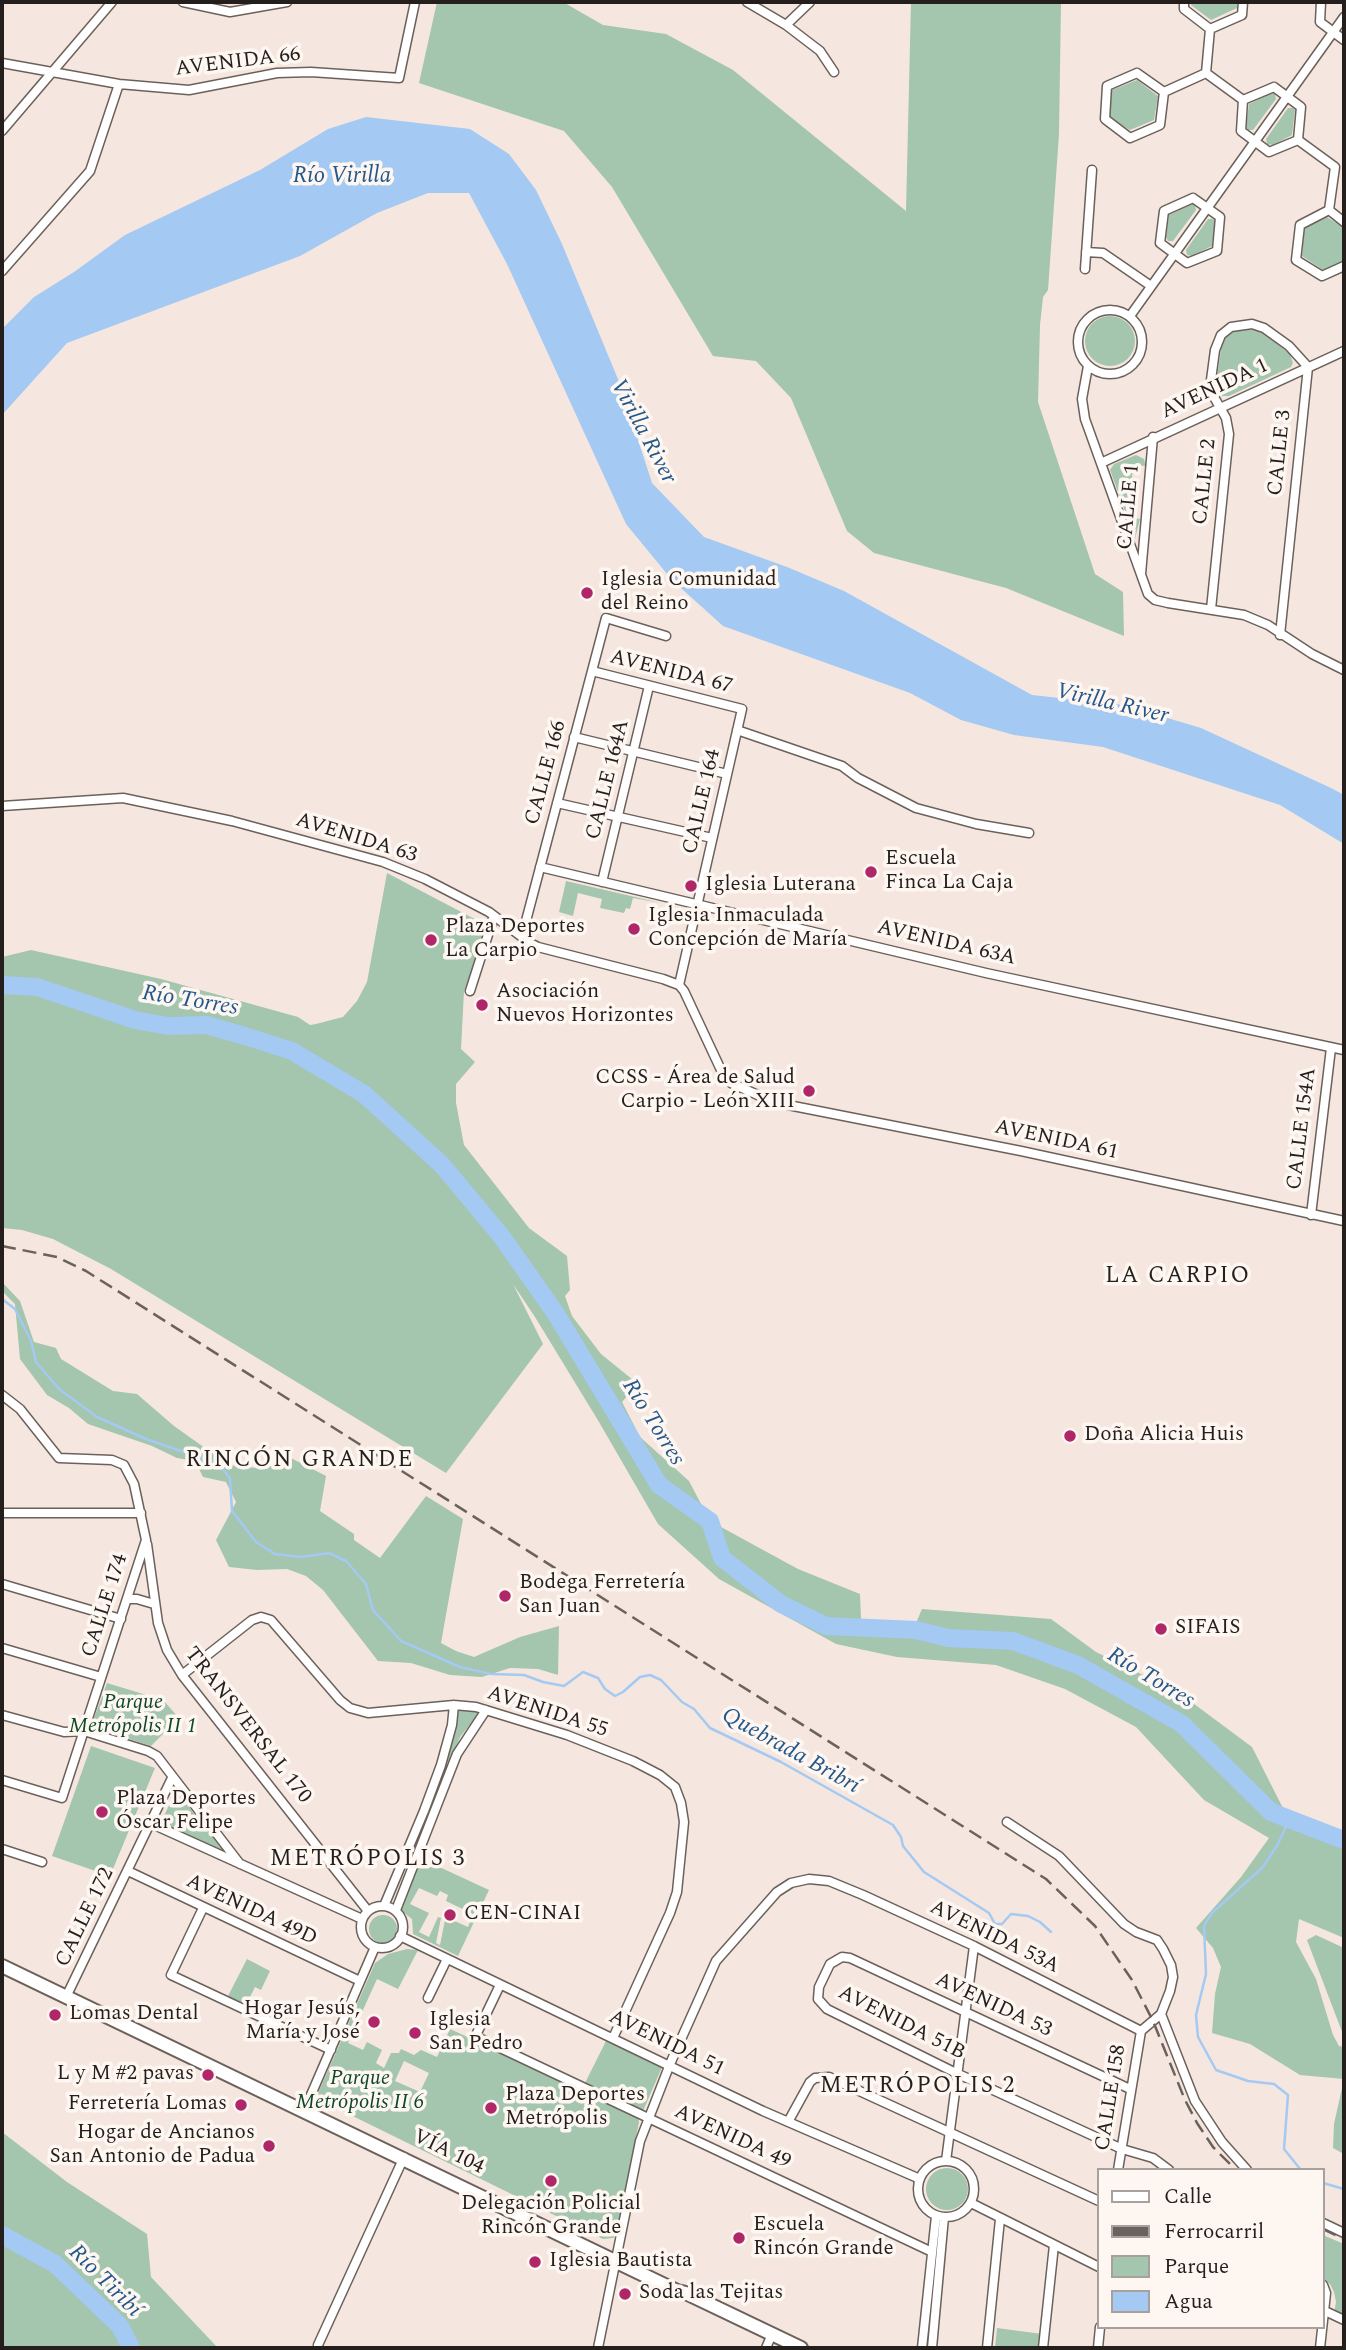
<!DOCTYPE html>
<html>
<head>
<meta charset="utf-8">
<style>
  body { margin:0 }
  #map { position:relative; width:1346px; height:2350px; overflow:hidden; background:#f5e7df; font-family:Spectral,serif }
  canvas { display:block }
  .frame { position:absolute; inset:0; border:4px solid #241f1c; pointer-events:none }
  .legend { position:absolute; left:1097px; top:2168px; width:228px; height:161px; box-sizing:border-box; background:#fef6f1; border:2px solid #a7a09c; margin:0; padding:9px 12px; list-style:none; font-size:21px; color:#241f1c }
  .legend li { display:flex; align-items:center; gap:14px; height:35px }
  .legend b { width:35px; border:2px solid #a7a09c }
</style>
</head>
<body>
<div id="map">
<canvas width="1346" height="2350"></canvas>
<div class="frame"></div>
<ul class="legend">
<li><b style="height:9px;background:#fff"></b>Calle</li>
<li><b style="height:9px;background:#6a625d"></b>Ferrocarril</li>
<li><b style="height:19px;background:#a4c5ae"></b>Parque</li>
<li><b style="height:19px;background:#a4c9f2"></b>Agua</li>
</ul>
</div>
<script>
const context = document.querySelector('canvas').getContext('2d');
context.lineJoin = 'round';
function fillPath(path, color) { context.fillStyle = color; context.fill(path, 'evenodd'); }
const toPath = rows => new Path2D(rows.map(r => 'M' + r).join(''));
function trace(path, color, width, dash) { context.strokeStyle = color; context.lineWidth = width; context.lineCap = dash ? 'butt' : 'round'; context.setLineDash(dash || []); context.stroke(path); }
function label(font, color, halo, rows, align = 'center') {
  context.font = font + ' Spectral,serif'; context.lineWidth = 7; context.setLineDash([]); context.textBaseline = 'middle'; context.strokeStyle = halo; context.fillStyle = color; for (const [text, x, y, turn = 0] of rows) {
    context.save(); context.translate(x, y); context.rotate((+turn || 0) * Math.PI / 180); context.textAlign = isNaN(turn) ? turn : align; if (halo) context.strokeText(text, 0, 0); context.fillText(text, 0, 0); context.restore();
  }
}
const green = toPath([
  [437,2,563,2,603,25,666,34,733,70,906,211,911,2,1061,2,1059,134,1048,290,1043,297,1040,325,1038,402,1095,574,1123,592,1124,636,1006,588,874,553,847,531,791,398,756,361,713,356,612,187,564,131,419,83],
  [1192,2,1237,2,1237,8,1211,20,1191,5],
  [1137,80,1158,96,1154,120,1130,130,1109,118,1112,90],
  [1272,93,1275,94,1276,99,1253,130,1248,130,1246,126,1249,104],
  [1288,108,1293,108,1295,110,1292,135,1273,145,1267,144,1266,139],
  [1192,204,1195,205,1196,210,1173,241,1168,241,1166,237,1169,215],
  [1327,217,1344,228,1344,261,1323,270,1302,256,1304,228],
  [1208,219,1213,219,1215,221,1212,246,1192,256,1187,255,1186,250],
  '1085 341a25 25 0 1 1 50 0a25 25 0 1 1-50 0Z',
  [1239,328,1259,330,1290,354,1293,363,1291,367,1229,396,1222,396,1216,385,1222,342,1227,334],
  [1136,455,1144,459,1146,466,1133,465,1129,517,1140,519,1135,539,1110,470,1114,464],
  [387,873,488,926,464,991,461,1049,475,1062,456,1084,456,1103,464,1145,529,1228,567,1256,570,1290,565,1296,572,1316,601,1354,638,1384,622,1402,640,1437,689,1481,710,1521,798,1569,860,1594,861,1619,916,1623,922,1609,1051,1619,1096,1652,1178,1692,1252,1747,1289,1820,1344,1840,1344,1938,1299,1919,1296,1942,1316,1979,1333,2035,1339,2046,1344,2047,1344,2154,1333,2148,1334,2124,1344,2079,1300,2075,1250,2044,1212,2033,1215,1994,1221,1967,1213,1948,1196,1928,1241,1877,1269,1838,1204,1800,1136,1727,1065,1689,996,1665,897,1657,836,1644,719,1579,658,1524,599,1422,535,1317,513,1284,543,1344,446,1473,111,1269,53,1239,22,1230,2,1228,2,957,31,950,161,979,298,1017,310,1025,316,1024,343,1017,357,1001,367,982],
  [566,881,661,903,633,898,630,909,626,908,624,913,600,908,602,899,578,893,573,916,559,912],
  [2,1282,20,1301,34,1342,56,1348,61,1359,113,1391,137,1394,174,1426,229,1465,267,1469,285,1455,326,1476,320,1511,354,1534,354,1540,380,1558,426,1496,463,1519,441,1643,456,1651,474,1657,520,1637,559,1626,558,1675,538,1669,510,1668,482,1677,450,1675,411,1663,378,1661,323,1590,306,1576,287,1569,257,1570,229,1567,216,1540,236,1502,226,1482,203,1477,195,1461,177,1458,152,1446,88,1424,69,1408,47,1395,20,1359,15,1304,2,1291],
  [107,1683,163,1700,179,1718,151,1746,101,1730,94,1718],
  [456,1708,480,1712,460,1737,449,1763,446,1762],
  [91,1746,155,1768,110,1876,52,1856],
  [176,1791,229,1857,160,1824],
  [420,1858,489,1890,458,1956,413,1934,412,1919,399,1909],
  [419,1888,437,1896,440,1891,448,1895,446,1901,473,1914,468,1927,448,1918,447,1921,445,1920,440,1945,436,1943,441,1918,438,1917,429,1937,419,1932,429,1913,410,1904],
  '369 1929a14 14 0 1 1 28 0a14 14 0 1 1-28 0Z',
  [1316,1935,1344,1948,1344,2037,1307,1940],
  [407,1949,418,1950,398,1989,377,1979,348,2043,363,2050,367,2042,382,2050,376,2063,384,2068,391,2053,399,2053,401,2049,414,2055,421,2050,437,2057,450,2029,634,2113,638,2117,639,2122,617,2233,613,2238,603,2239,316,2098,375,1963,388,1954],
  [404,2061,429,2073,420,2092,395,2081],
  [247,1959,270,1971,261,1990,255,1987,245,2007,227,1998],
  [607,2039,663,2065,643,2111,585,2083],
  [2,2132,67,2182,147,2234,151,2277,218,2348,2,2348],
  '926 2189a21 21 0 1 1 42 0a21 21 0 1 1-42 0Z',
  [1323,2235,1344,2244,1344,2319,1334,2314,1336,2302,1334,2292,1330,2284,1323,2279],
  [997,2328,1042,2334,1040,2348,995,2348]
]);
const water = toPath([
  [366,117,470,129,509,154,536,190,562,244,620,384,652,483,704,537,787,567,844,591,1032,695,1124,705,1201,728,1331,788,1344,795,1344,844,1280,805,1103,747,1014,735,961,720,910,693,723,626,672,580,626,524,507,264,469,193,428,193,377,213,300,256,67,343,2,415,2,329,34,297,74,272,125,235,260,170,328,129]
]);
const stream = toPath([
  [2,1299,15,1309,31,1341,36,1362,59,1389,97,1417,146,1439,219,1464,230,1478,232,1511,256,1542,275,1554,301,1557,329,1553,346,1561,366,1584,373,1610,401,1641,460,1667,491,1674,524,1675,543,1682,564,1686,583,1672,598,1678,605,1689,615,1696,623,1692,640,1677,650,1675,661,1680,682,1702,694,1709,710,1728,781,1762,893,1825,901,1837,903,1846,924,1872,989,1913,995,1924,1002,1924,1011,1914,1028,1916,1040,1922,1051,1932],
  [1289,1820,1278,1844,1263,1867,1212,1913,1204,1926,1206,1974,1196,2015,1198,2037,1216,2070,1248,2081,1274,2084,1288,2095,1284,2149,1301,2170],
  [1323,2183,1344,2189]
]);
const river = toPath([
  [2,985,37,987,135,1020,168,1026,206,1025,245,1036,292,1051,364,1094,442,1165,502,1237,556,1314,659,1485,710,1521,722,1558,781,1604,826,1626,916,1630,948,1638,1013,1641,1078,1665,1182,1724,1271,1812,1344,1840],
  [2,2235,55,2264,120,2326,131,2348]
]);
const minor = toPath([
  [183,2,230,12,287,2],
  [747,2,786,25,820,51,834,72],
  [1184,2,1184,9,1210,29],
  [1321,2,1320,22,1344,40],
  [786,25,810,2],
  [1210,29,1206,73,1243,100],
  [1210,29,1242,15,1243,2],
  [2,63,119,84,189,90,277,73,311,72,399,78,415,2],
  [1137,73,1164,92,1160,125,1130,138,1105,119,1107,86,1137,73],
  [1274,87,1301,107,1298,140,1269,152,1241,131,1243,100,1274,87],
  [1164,92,1206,73],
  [2,131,112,2],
  [1298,140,1335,167,1329,210],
  [1193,198,1220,217,1217,251,1187,263,1160,243,1164,211,1193,198],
  [1344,222,1329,210,1300,225,1296,260,1322,276,1344,266],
  [1086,252,1103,253,1151,286],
  [1085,269,1092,170],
  [2,271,90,171,119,84],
  '1078 342a32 32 0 1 1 64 0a32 32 0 1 1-64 0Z',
  [1130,316,1344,17],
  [1088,366,1082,399,1085,419,1148,594,1155,600,1168,603,1244,615,1268,625,1312,654,1344,670],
  [1101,463,1344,351],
  [1141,574,1153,437],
  [1211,609,1229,434,1226,418,1214,397,1211,380,1215,350,1221,335,1231,327,1252,324,1264,328,1289,346,1308,367,1280,635],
  [592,671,742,709,679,985],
  [737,730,842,766,858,778,916,808,976,824,1029,833],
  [574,737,727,774],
  [557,803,712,838],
  [2,806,123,798,232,821,383,862,425,879,489,912,530,943,538,947,663,979,679,985,684,991,721,1070,731,1083,760,1096,788,1105,1021,1151,1344,1221],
  [540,867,986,973,1344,1050],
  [602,882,649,686],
  [522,936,606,618,666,636],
  [470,991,494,916],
  [1311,1215,1331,1048],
  [2,1395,20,1409,59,1458,112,1460,124,1465,134,1484,146,1540,62,1798,2,1780],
  [2,1513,141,1513],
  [147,1544,158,1623,167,1650,182,1675,368,1911],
  [2,1584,121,1619],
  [127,1599,137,1599,154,1604],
  [2,1648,101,1677],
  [182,1675,252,1620,261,1617,271,1620,340,1700,350,1708,368,1713,454,1705,476,1707,567,1735,633,1761,660,1775,675,1787,681,1803,684,1822,677,1892,670,1913,613,2038],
  [2,1715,64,1732,84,1731,148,1751,157,1756,240,1864],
  [1007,1822,1059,1856,1124,1924,1136,1932,1157,1940,1163,1949,1171,1965,1173,1977,1170,1991,1161,2014,1141,2031],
  [150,1823,362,1919],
  [2,1849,42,1862],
  [128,1871,360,1981],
  [384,1906,424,1811,441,1765,452,1725,454,1705],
  '361 1927a21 21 0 1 1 42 0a21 21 0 1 1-42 0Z',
  [203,1908,171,1975,331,2050],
  [396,1910,457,1754,486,1710],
  [400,1936,763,2111,920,2179],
  [500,1985,477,2033,479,2038,932,2252],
  [66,1997,172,1778],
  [428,1998,447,1959],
  [1161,2014,1195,2101,1222,2142,1247,2170],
  [1130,2089,850,1958,842,1957,830,1964,819,1987,818,1999,827,2009,956,2073,1122,2149,1153,2158,1169,2170],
  [304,2111,375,1947],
  [788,2122,810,2082,815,2078,829,2077,1099,2201],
  '918 2189a28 28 0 1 1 56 0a28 28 0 1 1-56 0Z',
  [946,2161,974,1946],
  [1118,2170,1141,2031],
  [971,2203,1099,2267],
  [1323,2223,1344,2233],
  [1325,2311,1344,2320],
  [318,2345,404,2157],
  [598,2348,640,2141,670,2064,716,1961,777,1892,791,1883,809,1879,829,1881,863,1895,974,1946,1141,2031],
  [766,2348,772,2334],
  [922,2348,936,2216],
  [932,2348,944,2217],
  [987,2348,1000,2219],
  [1043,2348,1054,2245],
  [1098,2348,1100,2327],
  [1320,2348,1326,2293,1323,2285]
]);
const secondary = toPath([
  [2,1966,677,2291,686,2293,801,2348]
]);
const rail = toPath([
  [2,1246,57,1257,86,1271,1046,1879,1095,1926,1132,1980,1153,2021,1185,2100,1197,2123,1213,2147,1236,2170],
  [1323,2229,1344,2239]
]);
const markers = [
  [587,593,7,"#b02769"],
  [871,872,7,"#b02769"],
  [691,886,7,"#b02769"],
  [634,929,7,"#b02769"],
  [431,940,7,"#b02769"],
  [482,1005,7,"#b02769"],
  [809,1091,7,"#b02769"],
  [1070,1436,7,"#b02769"],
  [505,1596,7,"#b02769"],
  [1161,1629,7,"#b02769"],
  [102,1812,7,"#b02769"],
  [450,1915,7,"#b02769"],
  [55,2015,7,"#b02769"],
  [374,2022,7,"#b02769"],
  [415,2033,7,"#b02769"],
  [208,2075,7,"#b02769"],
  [241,2105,7,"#b02769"],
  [491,2108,7,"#b02769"],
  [269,2146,7,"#b02769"],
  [551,2181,7,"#b02769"],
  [739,2238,7,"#b02769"],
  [535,2262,7,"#b02769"],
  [625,2294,7,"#b02769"]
];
const streetNames = [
  ["AVENIDA 66",238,63,-7],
  ["AVENIDA 1",1215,390,-25],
  ["CALLE 3",1281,453,-84],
  ["CALLE 2",1206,482,-84],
  ["CALLE 1",1130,507,-85],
  ["AVENIDA 67",671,673,14],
  ["CALLE 166",547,773,-75],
  ["CALLE 164A",609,780,-76],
  ["CALLE 164",703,802,-77],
  ["AVENIDA 63",356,839,17],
  ["AVENIDA 63A",946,944,13],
  ["CALLE 154A",1303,1129,-83],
  ["AVENIDA 61",1056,1141,12],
  ["CALLE 174",106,1606,-72],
  ["AVENIDA 55",547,1713,18],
  ["TRANSVERSAL 170",247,1726,52],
  ["AVENIDA 49D",251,1911,25],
  ["CALLE 172",86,1918,-64],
  ["AVENIDA 53A",994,1938,26],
  ["AVENIDA 53",993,2006,25],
  ["AVENIDA 51B",901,2024,27],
  ["AVENIDA 51",666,2044,26],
  ["CALLE 158",1112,2098,-81],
  ["AVENIDA 49",732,2138,25],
  ["VÍA 104",448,2153,26]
];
const poiNames = [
  ["Iglesia Comunidad",601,581],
  ["del Reino",601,605],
  ["Escuela",885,860],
  ["Finca La Caja",885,884],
  ["Iglesia Luterana",705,886],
  ["Iglesia Inmaculada",648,917],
  ["Concepción de María",648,941],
  ["Plaza Deportes",445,928],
  ["La Carpio",445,952],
  ["Asociación",496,993],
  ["Nuevos Horizontes",496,1017],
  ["CCSS - Área de Salud",795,1079,"right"],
  ["Carpio - León XIII",795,1103,"right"],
  ["Doña Alicia Huis",1084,1436],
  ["Bodega Ferretería",519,1584],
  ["San Juan",519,1608],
  ["SIFAIS",1175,1629],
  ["Plaza Deportes",116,1800],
  ["Óscar Felipe",116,1824],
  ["CEN-CINAI",464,1915],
  ["Hogar Jesús,",360,2010,"right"],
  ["María y José",360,2034,"right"],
  ["Lomas Dental",69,2015],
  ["Iglesia",429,2021],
  ["San Pedro",429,2045],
  ["L y M #2 pavas",194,2075,"right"],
  ["Plaza Deportes",505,2096],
  ["Metrópolis",505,2120],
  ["Ferretería Lomas",227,2105,"right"],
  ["Hogar de Ancianos",255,2134,"right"],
  ["San Antonio de Padua",255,2158,"right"],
  ["Delegación Policial",551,2205,"center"],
  ["Rincón Grande",551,2229,"center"],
  ["Escuela",753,2226],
  ["Rincón Grande",753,2250],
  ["Iglesia Bautista",549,2262],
  ["Soda las Tejitas",639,2294]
];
const parkNames = [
  ["Parque",133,1704],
  ["Metrópolis II 1",133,1728],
  ["Parque",360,2080],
  ["Metrópolis II 6",360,2104]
];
const waterNames = [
  ["Río Virilla",342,177],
  ["Virilla River",642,432,62],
  ["Virilla River",1112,705,13],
  ["Río Torres",190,1002,9],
  ["Río Torres",652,1423,58],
  ["Río Torres",1150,1679,31],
  ["Quebrada Bribrí",790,1752,29],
  ["Río Tiribí",104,2282,45]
];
const neighbourhoodNames = [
  ["LA CARPIO",1178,1277],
  ["RINCÓN GRANDE",300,1461],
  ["METRÓPOLIS 3",368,1860],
  ["METRÓPOLIS 2",918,2087]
];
fillPath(green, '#a4c5ae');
fillPath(water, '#a4c9f2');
trace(stream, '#a4c9f2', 2.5);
trace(river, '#a4c9f2', 18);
trace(minor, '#6c615a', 11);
trace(secondary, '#6c615a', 16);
trace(minor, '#fff', 8);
trace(secondary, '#fff', 12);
trace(rail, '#6a625d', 2.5, [14, 7]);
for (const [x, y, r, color] of markers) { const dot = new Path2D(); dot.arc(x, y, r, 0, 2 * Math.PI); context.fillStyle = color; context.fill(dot); trace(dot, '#fef6f1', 2.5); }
label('21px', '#241f1c', '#fef6f1', streetNames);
label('21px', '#241f1c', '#fef6f1', poiNames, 'left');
label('italic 21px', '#0d4728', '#fef6f1', parkNames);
label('italic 23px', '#24578a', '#fef6f1', waterNames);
context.letterSpacing = '2px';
label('23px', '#241f1c', '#fef6f1', neighbourhoodNames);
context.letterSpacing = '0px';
</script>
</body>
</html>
